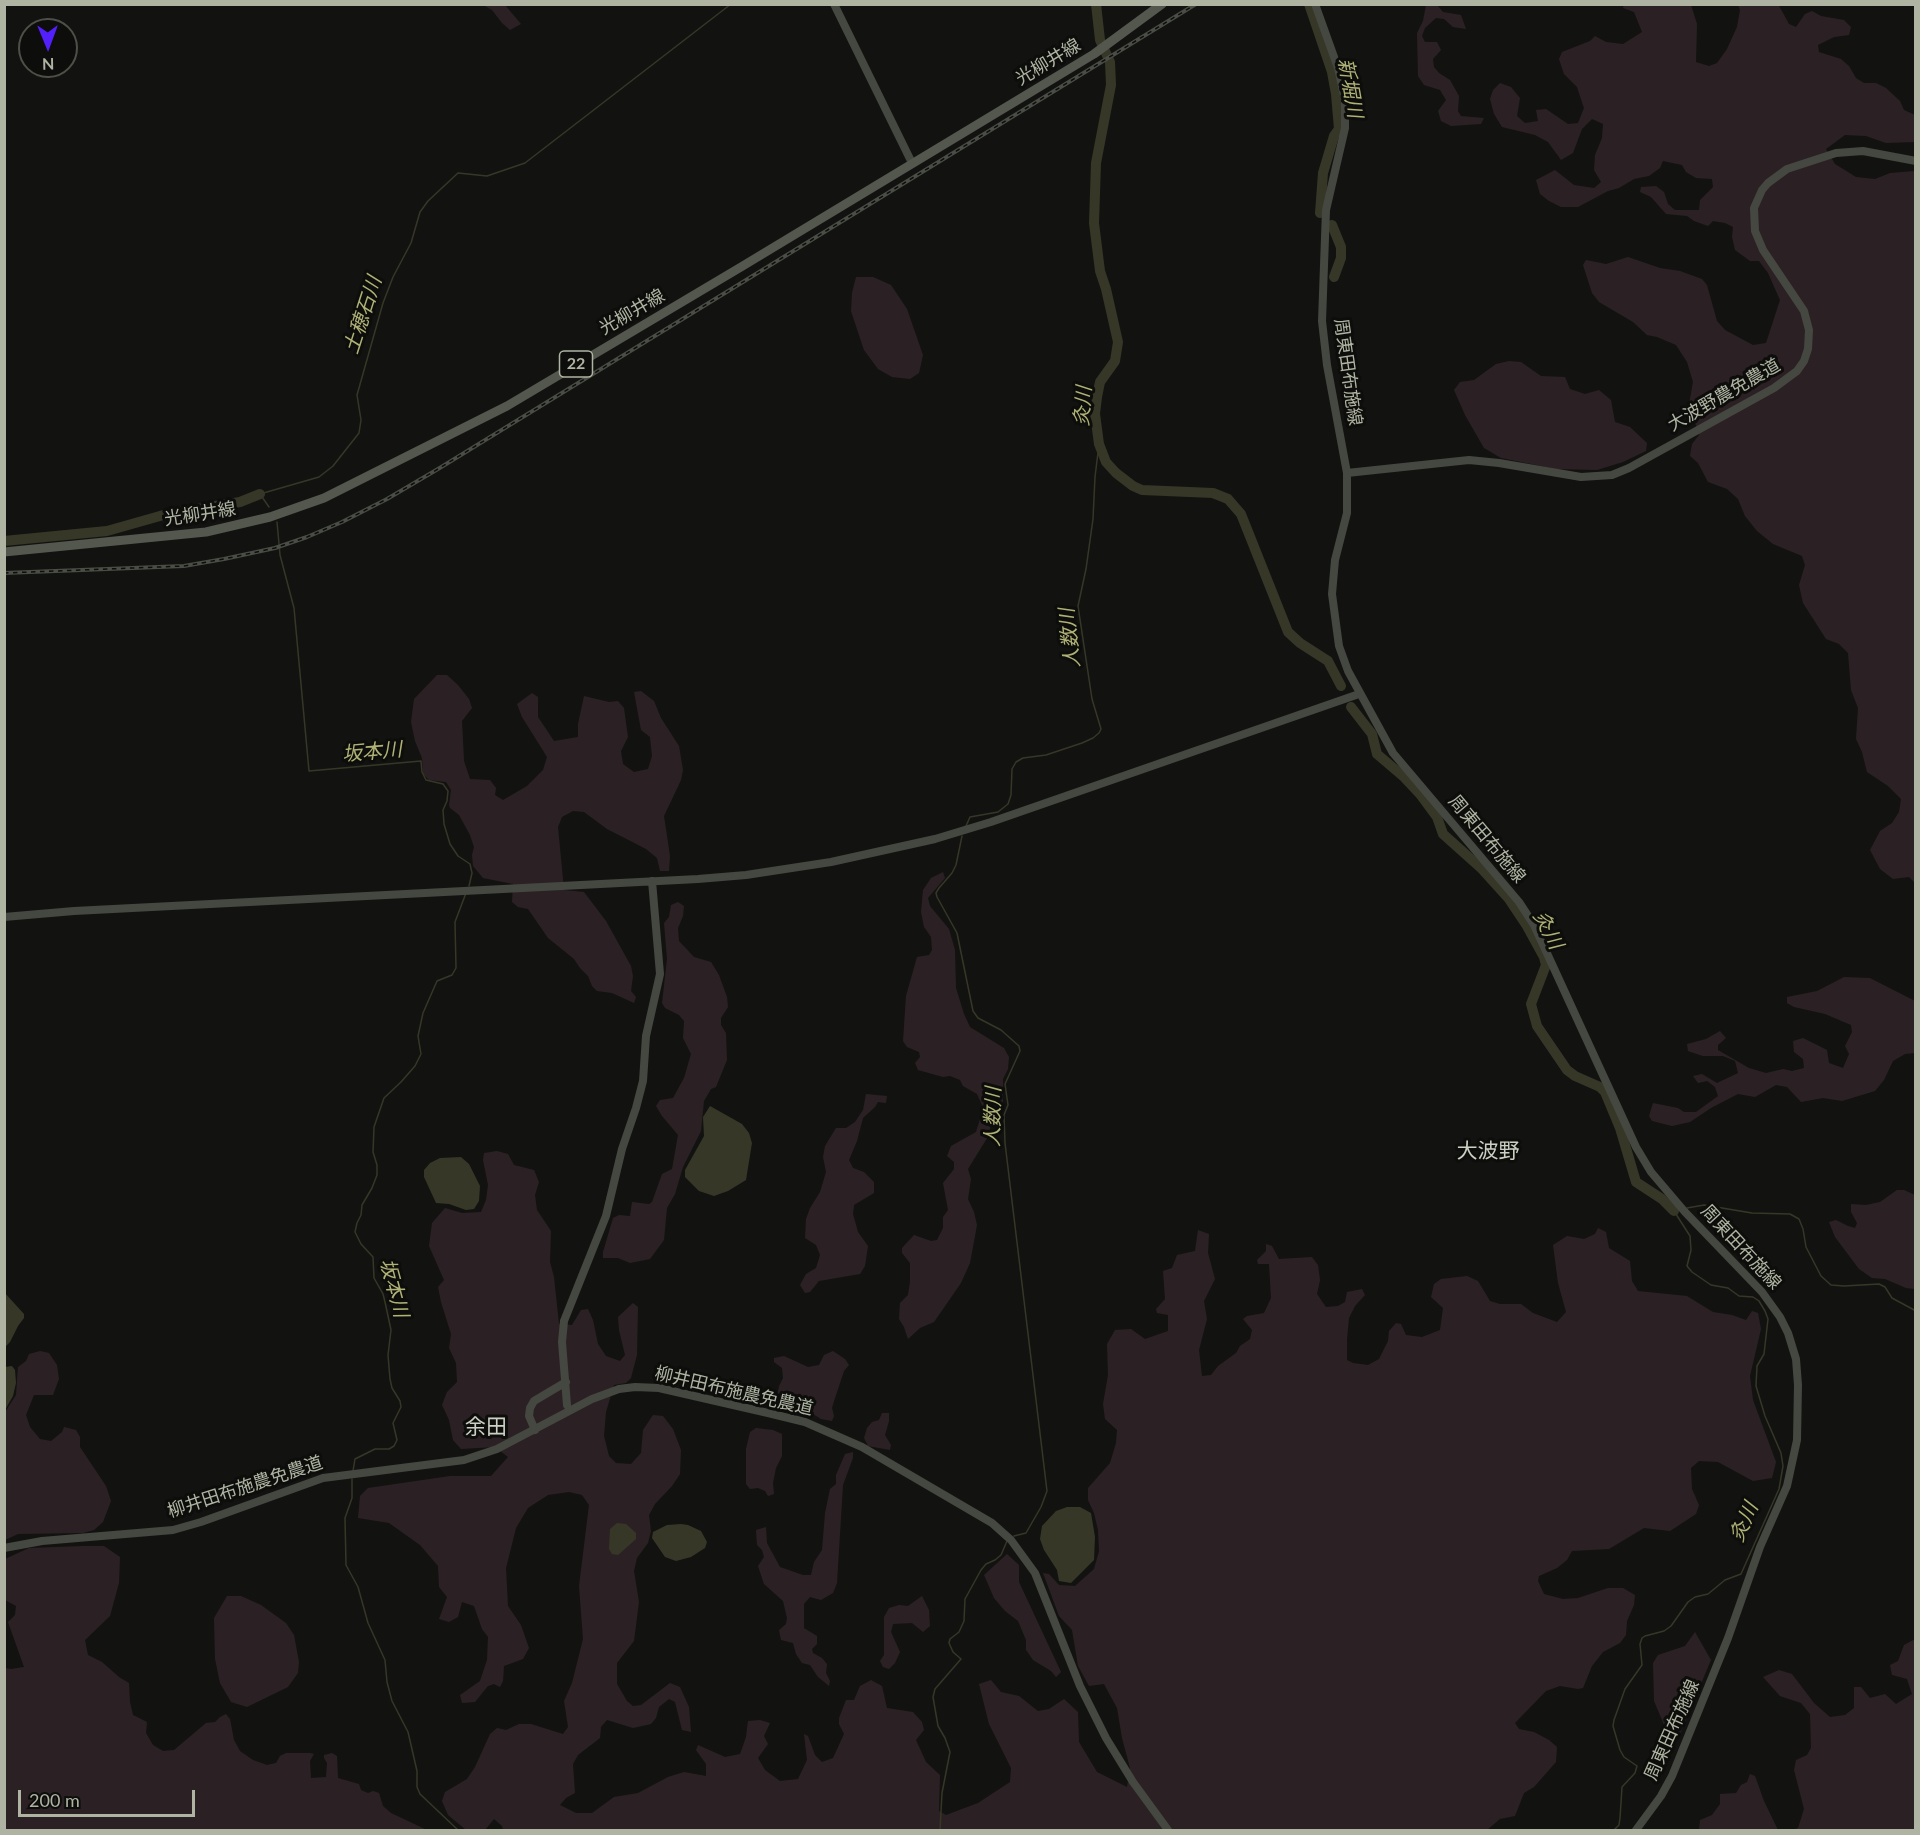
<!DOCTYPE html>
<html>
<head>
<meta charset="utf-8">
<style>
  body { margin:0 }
  #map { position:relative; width:1920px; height:1835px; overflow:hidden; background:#121311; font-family:Lato,sans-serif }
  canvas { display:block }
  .frame { position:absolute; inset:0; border:6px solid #afb4a2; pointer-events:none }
  .north { position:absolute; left:18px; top:18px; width:60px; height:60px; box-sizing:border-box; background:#0d0e0c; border:2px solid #4e5048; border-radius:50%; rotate:179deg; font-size:16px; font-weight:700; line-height:24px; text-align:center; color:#afb4a2 }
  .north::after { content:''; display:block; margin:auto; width:21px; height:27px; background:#5320fb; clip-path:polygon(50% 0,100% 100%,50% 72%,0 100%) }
  .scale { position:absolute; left:18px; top:1790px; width:177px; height:27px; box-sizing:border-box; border:3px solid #afb4a2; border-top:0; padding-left:8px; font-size:18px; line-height:21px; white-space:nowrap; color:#afb4a2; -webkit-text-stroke:4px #0d0e0c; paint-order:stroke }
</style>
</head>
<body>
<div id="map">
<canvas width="1920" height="1835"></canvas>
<div class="frame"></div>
<div class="north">N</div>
<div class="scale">200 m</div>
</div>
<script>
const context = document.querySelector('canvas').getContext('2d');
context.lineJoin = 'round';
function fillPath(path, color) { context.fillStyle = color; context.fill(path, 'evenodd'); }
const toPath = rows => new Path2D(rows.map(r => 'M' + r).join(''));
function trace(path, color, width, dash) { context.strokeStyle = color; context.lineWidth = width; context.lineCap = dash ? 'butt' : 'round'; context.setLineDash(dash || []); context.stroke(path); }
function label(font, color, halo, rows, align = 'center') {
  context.font = font + ' Lato,"Noto Sans JP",sans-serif'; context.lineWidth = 6; context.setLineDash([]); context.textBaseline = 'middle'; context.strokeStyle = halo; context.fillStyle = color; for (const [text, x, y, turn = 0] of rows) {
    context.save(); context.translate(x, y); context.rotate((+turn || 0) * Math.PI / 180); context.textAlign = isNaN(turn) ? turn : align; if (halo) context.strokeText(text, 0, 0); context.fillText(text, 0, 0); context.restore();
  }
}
const green = toPath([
  [1778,4,1789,24,1796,27,1805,14,1812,11,1821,16,1844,20,1851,27,1849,35,1834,37,1818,45,1819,52,1841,59,1849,66,1856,78,1864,83,1876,83,1886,88,1900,101,1904,110,1915,115,1915,142,1886,143,1866,136,1845,135,1826,149,1835,164,1856,177,1875,179,1890,173,1915,171,1915,883,1909,877,1893,879,1880,869,1870,850,1880,831,1892,823,1899,812,1901,799,1888,786,1867,772,1862,752,1856,739,1858,708,1851,690,1848,653,1839,644,1826,639,1803,603,1799,585,1805,565,1802,556,1773,544,1757,531,1745,516,1738,499,1727,489,1708,482,1698,463,1690,456,1692,444,1699,435,1689,404,1693,382,1687,362,1676,345,1657,337,1647,335,1633,322,1599,302,1592,293,1583,265,1586,260,1606,264,1628,257,1660,268,1680,271,1702,279,1707,285,1717,321,1725,330,1753,345,1766,343,1780,300,1768,273,1759,261,1750,261,1735,250,1732,237,1733,227,1725,223,1713,221,1708,226,1694,221,1687,216,1666,214,1651,197,1640,192,1641,187,1656,186,1664,192,1668,204,1675,210,1699,210,1700,200,1713,187,1712,179,1696,178,1686,172,1682,165,1663,161,1660,168,1649,176,1634,179,1619,188,1608,191,1578,207,1561,207,1549,201,1540,194,1536,180,1555,170,1574,185,1594,188,1601,182,1594,170,1595,155,1602,138,1603,124,1592,119,1582,129,1573,153,1561,160,1548,142,1535,135,1502,127,1494,114,1490,99,1493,90,1500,83,1511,87,1520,98,1517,116,1525,123,1538,121,1536,110,1546,109,1568,124,1578,123,1584,108,1577,87,1564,74,1559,59,1562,52,1590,41,1595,36,1606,42,1623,44,1642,32,1634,12,1623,8,1624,5,1691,5,1697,24,1696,62,1709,66,1717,63,1727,49,1737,27,1740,10,1738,5],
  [483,5,505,5,521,24,510,30,502,23,492,10],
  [1426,5,1438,6,1443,12,1461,15,1466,29,1453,27,1444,19,1436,18,1425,28,1422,36,1425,42,1437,42,1441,50,1433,59,1434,67,1439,73,1450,80,1459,96,1458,111,1461,116,1484,118,1481,124,1451,126,1441,121,1438,111,1446,100,1440,90,1424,85,1418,76,1417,33,1423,21],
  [856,277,873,277,891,285,907,309,923,355,919,373,910,379,892,377,878,369,864,350,851,311,852,293],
  [1509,361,1521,362,1541,376,1565,377,1570,389,1585,394,1599,390,1611,400,1615,422,1630,427,1647,443,1646,451,1623,462,1597,470,1556,469,1501,458,1484,448,1465,415,1454,390,1460,382,1474,380,1496,364],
  [437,675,447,675,458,685,469,699,472,708,462,721,464,761,470,779,490,780,496,788,495,795,503,800,527,786,543,770,547,757,522,717,517,704,532,693,538,697,538,717,554,741,578,737,578,724,584,696,609,702,618,701,624,708,628,737,621,751,623,764,634,772,648,769,652,756,650,737,641,730,634,692,641,691,654,701,661,718,679,746,683,770,681,780,664,816,670,856,669,871,660,871,657,858,646,849,607,829,584,812,573,811,562,817,558,827,564,890,584,892,606,921,631,966,633,976,631,991,636,997,634,1003,612,993,597,991,592,986,588,976,580,968,574,959,548,938,528,909,518,907,512,902,513,884,483,878,473,866,472,855,474,847,470,835,459,815,450,808,449,805,451,790,446,782,429,780,423,774,422,758,415,741,411,722,414,699],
  [943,872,945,878,928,898,930,906,949,929,955,950,956,988,964,1014,970,1027,1004,1048,1009,1057,1008,1069,1003,1079,1003,1102,997,1112,992,1116,989,1135,968,1169,971,1179,968,1199,974,1212,977,1225,970,1263,961,1283,934,1322,920,1328,908,1339,904,1327,899,1319,900,1303,908,1295,910,1282,910,1263,902,1253,902,1248,914,1235,931,1241,937,1240,943,1228,943,1217,948,1210,943,1183,954,1169,954,1162,947,1156,951,1146,976,1132,980,1119,982,1105,977,1094,963,1086,960,1080,950,1076,943,1077,918,1070,915,1063,920,1057,919,1052,907,1047,903,1041,906,996,917,957,929,955,932,950,931,937,924,927,921,912,923,890,931,878],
  [678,902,684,906,683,916,678,928,679,941,694,957,711,962,719,975,727,997,728,1007,721,1018,721,1025,726,1033,727,1060,716,1087,711,1089,704,1101,701,1131,683,1167,675,1194,667,1208,664,1240,650,1259,630,1263,618,1258,603,1258,603,1252,613,1218,619,1215,630,1216,632,1202,649,1204,652,1202,662,1174,672,1169,678,1135,662,1116,656,1106,660,1100,673,1098,684,1078,691,1054,683,1038,684,1021,679,1015,665,1008,662,1003,667,959,664,923,669,917,671,905],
  [1844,977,1870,978,1915,1001,1915,1053,1905,1054,1893,1061,1884,1080,1875,1091,1842,1101,1823,1098,1801,1102,1787,1087,1776,1085,1755,1097,1738,1094,1711,1108,1690,1122,1672,1126,1652,1121,1649,1116,1653,1103,1678,1108,1684,1112,1696,1112,1718,1096,1715,1087,1707,1081,1698,1083,1693,1076,1702,1074,1717,1083,1738,1073,1735,1061,1723,1056,1703,1056,1688,1051,1687,1044,1706,1039,1720,1031,1726,1038,1718,1045,1718,1050,1749,1068,1766,1073,1783,1069,1792,1071,1804,1068,1803,1059,1794,1052,1793,1041,1803,1038,1827,1050,1829,1063,1843,1068,1849,1054,1845,1046,1852,1032,1851,1025,1825,1014,1794,1007,1787,1003,1787,997,1817,991],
  [866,1094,887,1096,886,1103,878,1102,875,1107,863,1118,857,1141,849,1160,853,1168,864,1172,874,1182,874,1193,854,1205,853,1214,858,1232,868,1246,865,1266,860,1274,819,1281,810,1292,805,1293,800,1285,806,1274,816,1268,820,1255,816,1245,805,1238,806,1219,810,1208,820,1192,826,1172,823,1157,825,1146,836,1128,846,1128,855,1122,863,1110],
  [497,1151,508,1154,514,1165,534,1170,539,1182,535,1195,537,1210,551,1231,550,1262,554,1277,559,1324,572,1325,581,1310,588,1309,593,1320,598,1344,606,1356,620,1361,625,1355,619,1330,618,1317,633,1303,638,1307,637,1355,631,1378,626,1383,614,1385,606,1412,604,1436,609,1456,616,1463,631,1464,641,1453,643,1430,653,1415,663,1416,673,1429,681,1450,680,1474,672,1486,655,1504,649,1515,651,1531,648,1543,637,1558,634,1571,639,1602,634,1641,617,1663,617,1684,627,1701,633,1706,641,1705,670,1683,680,1687,689,1707,691,1732,682,1730,675,1702,669,1699,659,1707,656,1718,651,1724,633,1728,607,1720,601,1727,600,1738,578,1755,573,1764,575,1793,566,1798,560,1805,576,1813,592,1813,614,1797,638,1793,668,1777,684,1772,706,1776,706,1764,696,1750,698,1745,725,1757,740,1754,746,1737,748,1721,760,1720,770,1723,764,1736,768,1744,758,1758,765,1770,780,1781,798,1779,807,1760,804,1734,808,1736,815,1755,822,1762,833,1758,844,1734,839,1724,839,1718,846,1700,854,1700,860,1686,871,1680,882,1686,887,1708,913,1712,922,1722,924,1730,916,1740,926,1762,940,1775,939,1811,946,1815,978,1803,1010,1782,1011,1768,989,1724,979,1684,991,1680,1001,1692,1019,1696,1038,1711,1049,1709,1064,1699,1078,1712,1079,1742,1097,1772,1127,1787,1130,1768,1122,1738,1117,1708,1104,1684,1089,1686,1078,1666,1072,1630,1059,1616,1043,1573,1049,1574,1059,1585,1075,1586,1094,1569,1099,1551,1098,1530,1094,1513,1088,1500,1088,1488,1110,1463,1116,1443,1117,1430,1105,1419,1103,1404,1108,1375,1107,1344,1115,1330,1131,1329,1145,1339,1168,1331,1168,1315,1157,1313,1156,1309,1165,1299,1163,1271,1172,1268,1177,1255,1195,1251,1198,1230,1209,1234,1208,1253,1215,1279,1204,1301,1207,1319,1199,1350,1202,1376,1211,1375,1218,1366,1236,1353,1240,1346,1250,1339,1252,1330,1243,1319,1247,1316,1264,1313,1271,1298,1269,1264,1258,1264,1257,1260,1266,1251,1266,1244,1272,1246,1279,1259,1312,1257,1318,1265,1320,1280,1317,1294,1326,1307,1338,1306,1345,1302,1347,1292,1362,1289,1365,1295,1355,1306,1349,1318,1347,1339,1347,1360,1353,1363,1368,1365,1379,1359,1388,1341,1389,1331,1396,1323,1401,1324,1406,1335,1422,1337,1440,1330,1443,1308,1431,1297,1434,1284,1441,1279,1467,1276,1478,1281,1490,1301,1500,1304,1521,1304,1533,1313,1557,1322,1566,1312,1558,1283,1553,1245,1567,1236,1584,1239,1595,1234,1598,1228,1606,1232,1609,1248,1630,1261,1632,1281,1638,1291,1687,1296,1713,1312,1732,1315,1746,1320,1752,1311,1758,1313,1761,1329,1750,1376,1753,1400,1776,1462,1772,1478,1753,1481,1718,1462,1699,1461,1691,1468,1692,1489,1699,1505,1696,1514,1670,1531,1644,1528,1609,1549,1572,1551,1567,1560,1557,1568,1539,1576,1538,1581,1544,1594,1563,1599,1578,1598,1608,1588,1623,1588,1635,1595,1634,1605,1627,1621,1626,1635,1620,1643,1603,1652,1592,1666,1583,1688,1578,1689,1560,1686,1546,1691,1515,1723,1519,1729,1534,1732,1549,1740,1557,1747,1556,1762,1534,1787,1524,1793,1515,1816,1500,1819,1487,1830,503,1830,502,1826,494,1819,485,1830,466,1830,448,1815,442,1801,445,1792,467,1779,475,1767,490,1734,497,1728,506,1730,519,1724,531,1724,563,1734,568,1727,564,1701,572,1683,583,1639,579,1586,589,1505,582,1495,569,1492,548,1495,528,1508,516,1528,506,1568,508,1606,521,1625,529,1648,523,1659,504,1666,503,1681,500,1687,494,1684,488,1686,475,1702,462,1703,460,1695,480,1681,487,1660,488,1637,482,1629,474,1606,462,1602,458,1617,449,1622,439,1619,447,1597,439,1587,438,1566,420,1545,389,1523,358,1518,360,1496,368,1488,450,1476,491,1476,508,1457,495,1447,461,1449,453,1440,449,1420,442,1405,447,1392,457,1382,456,1363,449,1348,451,1334,441,1302,438,1287,444,1280,429,1246,432,1223,445,1208,462,1213,481,1212,486,1200,488,1185,483,1160,484,1153],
  [1897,1190,1904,1190,1915,1195,1915,1289,1906,1288,1885,1279,1872,1278,1859,1269,1835,1237,1829,1222,1836,1220,1848,1226,1855,1228,1857,1223,1851,1212,1851,1204,1866,1205,1880,1202],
  [40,1351,49,1353,57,1365,59,1379,53,1395,34,1395,26,1415,30,1427,40,1439,51,1441,62,1432,64,1427,76,1430,80,1437,80,1447,106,1486,111,1501,103,1522,94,1530,83,1533,18,1534,5,1540,5,1412,16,1395,18,1367,26,1361,29,1354],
  [833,1351,845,1359,849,1365,844,1371,835,1398,832,1408,834,1416,832,1421,821,1419,813,1414,788,1408,777,1398,779,1386,783,1378,782,1368,774,1362,774,1358,784,1356,808,1367,819,1365,824,1355],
  [882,1413,889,1413,889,1421,885,1435,891,1445,890,1450,868,1446,864,1438,867,1428,872,1422,879,1420],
  [756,1428,773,1430,782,1434,782,1456,776,1468,773,1483,774,1494,768,1496,765,1491,758,1488,750,1489,746,1484,746,1449,750,1432],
  [853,1452,853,1458,843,1485,837,1583,833,1593,821,1600,810,1597,804,1604,804,1628,817,1636,817,1644,812,1649,813,1653,822,1658,827,1664,826,1673,830,1681,829,1686,818,1677,810,1665,802,1663,796,1654,793,1643,781,1640,779,1630,786,1624,787,1618,783,1601,764,1584,758,1566,764,1557,762,1550,757,1545,756,1530,766,1527,767,1543,780,1567,803,1575,811,1575,814,1562,822,1550,825,1513,830,1489,836,1484,836,1475,845,1454],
  [83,1546,104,1546,120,1557,119,1583,110,1616,85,1640,88,1655,102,1662,119,1677,129,1683,130,1702,133,1715,147,1722,146,1733,153,1745,163,1751,174,1750,206,1723,215,1722,220,1717,226,1714,230,1719,234,1740,240,1751,253,1760,267,1765,276,1763,280,1756,286,1753,310,1753,314,1754,310,1761,311,1778,326,1777,327,1763,324,1758,324,1755,332,1753,337,1756,338,1778,359,1784,361,1790,368,1793,373,1791,379,1793,383,1806,391,1813,427,1830,5,1830,5,1668,11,1669,24,1667,8,1622,15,1615,16,1606,5,1600,5,1559,29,1548],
  [1007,1554,1019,1565,1019,1582,1061,1672,1056,1677,1051,1671,1033,1660,1026,1650,1026,1640,1018,1621,1005,1611,994,1598,984,1575],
  [227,1596,241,1596,261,1605,286,1623,294,1635,299,1662,298,1673,288,1687,247,1707,231,1702,220,1683,215,1659,214,1618],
  [922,1596,929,1610,930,1626,923,1632,912,1623,893,1624,891,1632,900,1652,895,1663,889,1669,883,1667,880,1661,884,1655,884,1617,889,1608,899,1605,908,1606],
  [1695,1632,1711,1660,1680,1734,1668,1734,1654,1701,1653,1663,1658,1655,1685,1646],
  [1915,1639,1915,1830,1793,1830,1798,1828,1804,1809,1794,1770,1796,1760,1807,1755,1811,1748,1810,1714,1801,1703,1780,1696,1763,1677,1779,1670,1792,1674,1814,1703,1830,1717,1845,1715,1854,1708,1854,1687,1861,1687,1870,1698,1885,1694,1896,1704,1912,1694,1907,1679,1892,1675,1890,1665,1898,1661,1904,1645],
  [1750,1774,1755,1776,1764,1801,1778,1830,1699,1830,1700,1820,1712,1815,1720,1804,1720,1794,1736,1793,1741,1785,1747,1782]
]);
const water = toPath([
  [710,1106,742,1124,749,1133,752,1143,746,1180,728,1191,714,1196,699,1191,685,1177,685,1170,704,1136,703,1117],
  [461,1157,469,1164,480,1186,479,1201,474,1209,466,1210,449,1204,436,1203,424,1177,424,1170,430,1163,440,1158],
  [4,1292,24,1314,24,1318,18,1326,10,1342,5,1347],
  [12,1366,15,1370,16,1383,13,1396,5,1410,5,1367],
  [1067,1507,1080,1507,1091,1513,1095,1537,1094,1560,1071,1583,1059,1581,1057,1570,1044,1550,1040,1539,1042,1526,1056,1511],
  [617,1523,626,1524,636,1533,636,1539,618,1555,612,1554,609,1549,610,1529],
  [681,1524,688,1525,701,1531,707,1542,705,1548,691,1557,676,1561,665,1557,652,1538,653,1532,667,1525]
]);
const stream = toPath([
  [269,507,260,494,319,477,333,466,359,433,361,420,357,395,383,303,393,277,411,243,420,212,428,201,458,173,487,176,525,163,731,4],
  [277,522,280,555,294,608,309,771,421,761,422,772,426,780,443,784,448,791,447,801,443,810,444,824,450,844,458,856,470,864,472,873,469,886],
  [966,826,970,817,998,812,1008,804,1011,795,1012,769,1016,762,1023,758,1046,755,1082,743,1093,738,1099,733,1101,729,1092,699,1078,606,1086,569,1093,519,1095,477,1099,444],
  [962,836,956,865,952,873,939,888,936,893,937,897,957,933,973,1011,978,1018,1001,1030,1019,1046,1020,1051,1005,1084,1008,1105,1004,1115,1005,1143,1047,1491,1041,1507,1026,1533,1014,1536],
  [1687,1208,1704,1205,1752,1213,1790,1214,1799,1219,1803,1229,1806,1247,1821,1276,1831,1285,1844,1286,1879,1284,1885,1287,1892,1298,1916,1311],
  [353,1471,355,1459,375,1449,389,1449,394,1446,397,1440,393,1423,401,1407,400,1401,392,1388,390,1379,388,1355,391,1330,385,1302,383,1294,374,1278,373,1257,361,1244,355,1232,357,1223,361,1215,362,1205,372,1188,377,1175,377,1165,373,1152,374,1127,384,1098,401,1082,415,1066,421,1054,418,1036,423,1013,437,981,452,975,456,968,455,922,466,893],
  [352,1479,352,1498,345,1518,346,1565,358,1587,368,1623,385,1660,387,1682,392,1701,408,1732,417,1771,417,1787,420,1794,458,1830],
  [940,1830,942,1793,950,1752,945,1738,938,1726,933,1697,935,1689,961,1659,953,1652,949,1643,950,1639,959,1632,964,1621,965,1599,981,1570,986,1564,995,1560,1001,1555,1007,1541],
  [1614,1830,1619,1825,1620,1818,1622,1787,1635,1773,1637,1766,1624,1757,1620,1750,1613,1726,1614,1720,1625,1689,1642,1665,1640,1644,1642,1638,1645,1636,1664,1631,1671,1626,1688,1602,1695,1597,1708,1594,1725,1580,1741,1574,1779,1489,1783,1466,1781,1453,1765,1416,1756,1386,1757,1366,1764,1354,1768,1319,1765,1311,1759,1301,1753,1297,1739,1296,1728,1288,1711,1285,1692,1272,1687,1266,1691,1250,1690,1236,1674,1211,1679,1210]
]);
const river = toPath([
  [1096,4,1100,40,1110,62,1111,85,1096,163,1094,223,1100,271,1106,289,1118,342,1115,361,1100,382,1097,397,1095,414,1099,444,1106,462,1116,473,1133,486,1142,490,1213,493,1228,499,1241,514,1288,632,1300,643,1328,661,1341,686],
  [1309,4,1332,72,1336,94,1339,129,1334,136,1323,173,1320,213],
  [1332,225,1341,247,1341,258,1334,277],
  [4,541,107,531,167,514,240,502,260,494],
  [1351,707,1372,734,1377,754,1404,777,1420,794,1437,817,1443,834,1481,868,1509,899,1527,926,1544,957,1546,965,1531,1004,1537,1026,1567,1070,1575,1076,1600,1087,1605,1092,1620,1128,1636,1182,1662,1199,1674,1211]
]);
const secondary = toPath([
  [834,4,912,163],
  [1315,4,1338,68,1345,100,1345,128,1326,210,1322,321,1327,365,1347,473,1347,513,1335,560,1332,594,1339,646,1348,671,1393,753,1519,902,1534,925,1636,1147,1651,1172,1685,1212,1762,1292,1780,1317,1788,1333,1796,1359,1798,1385,1797,1440,1787,1486,1760,1547,1728,1638,1672,1776,1661,1796,1636,1830],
  [1347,473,1469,460,1499,463,1581,477,1612,475,1629,468,1774,388,1797,371,1804,361,1808,349,1809,330,1804,311,1763,250,1755,231,1754,208,1762,190,1768,183,1787,169,1836,153,1863,151,1916,161],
  [4,917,74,911,698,879,746,875,831,862,935,839,991,822,1359,694],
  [567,1405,562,1342,564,1321,606,1216,622,1149,636,1108,643,1081,646,1036,660,974,652,881],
  [535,1430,529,1416,530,1408,534,1401,566,1382],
  [4,1548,42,1541,173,1530,201,1522,323,1478,464,1460,497,1449,592,1399,619,1389,635,1387,659,1388,768,1413,805,1422,862,1447,992,1523,1011,1540,1035,1573,1080,1686,1106,1738,1133,1782,1168,1830]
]);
const primary = toPath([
  [4,552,206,532,270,517,324,498,507,406,741,267,1094,54,1162,4]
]);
const rail = toPath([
  [4,573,184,566,224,559,275,548,307,537,342,522,387,499,438,469,1196,4]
]);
const shields = [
  [576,364,33]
];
const shieldNames = [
  ["22",576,364]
];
const streetNames = [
  ["光柳井線",1048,62,-31],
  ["光柳井線",632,312,-30],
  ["周東田布施線",1348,372,82],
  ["大波野農免農道",1724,395,-30],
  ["光柳井線",200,514,-9],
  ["周東田布施線",1487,839,50],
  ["周東田布施線",1741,1247,47],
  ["柳井田布施農免農道",734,1391,13],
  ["柳井田布施農免農道",245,1487,-18],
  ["周東田布施線",1672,1730,-66]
];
const waterNames = [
  ["新堀川",1350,88,80],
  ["土穂石川",363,315,-72],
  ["灸川",1083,406,-86],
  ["人数川",1070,638,-96],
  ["坂本川",372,752,-5],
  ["灸川",1548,930,62],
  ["人数川",993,1117,-89],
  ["坂本川",394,1288,75],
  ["灸川",1744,1522,-66]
];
const quarterNames = [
  ["大波野",1488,1151],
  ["余田",486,1427]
];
fillPath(green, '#2b2124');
fillPath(water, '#373727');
trace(stream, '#373727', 1.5);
trace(river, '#373727', 10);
trace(secondary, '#454840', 8);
trace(primary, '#54574e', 9);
trace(rail, '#4a4d45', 4);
trace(rail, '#0d0e0c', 1.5, [4.5]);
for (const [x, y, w] of shields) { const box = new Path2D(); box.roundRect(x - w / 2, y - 13, w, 26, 4.5); context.fillStyle = '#0d0e0c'; context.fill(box); trace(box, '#afb4a2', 1.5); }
label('bold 16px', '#afb4a2', null, shieldNames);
label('18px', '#afb4a2', '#0d0e0c', streetNames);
label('italic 20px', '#b0b276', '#0d0e0c', waterNames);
label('21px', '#ccd0c3', '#0d0e0c', quarterNames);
</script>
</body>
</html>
